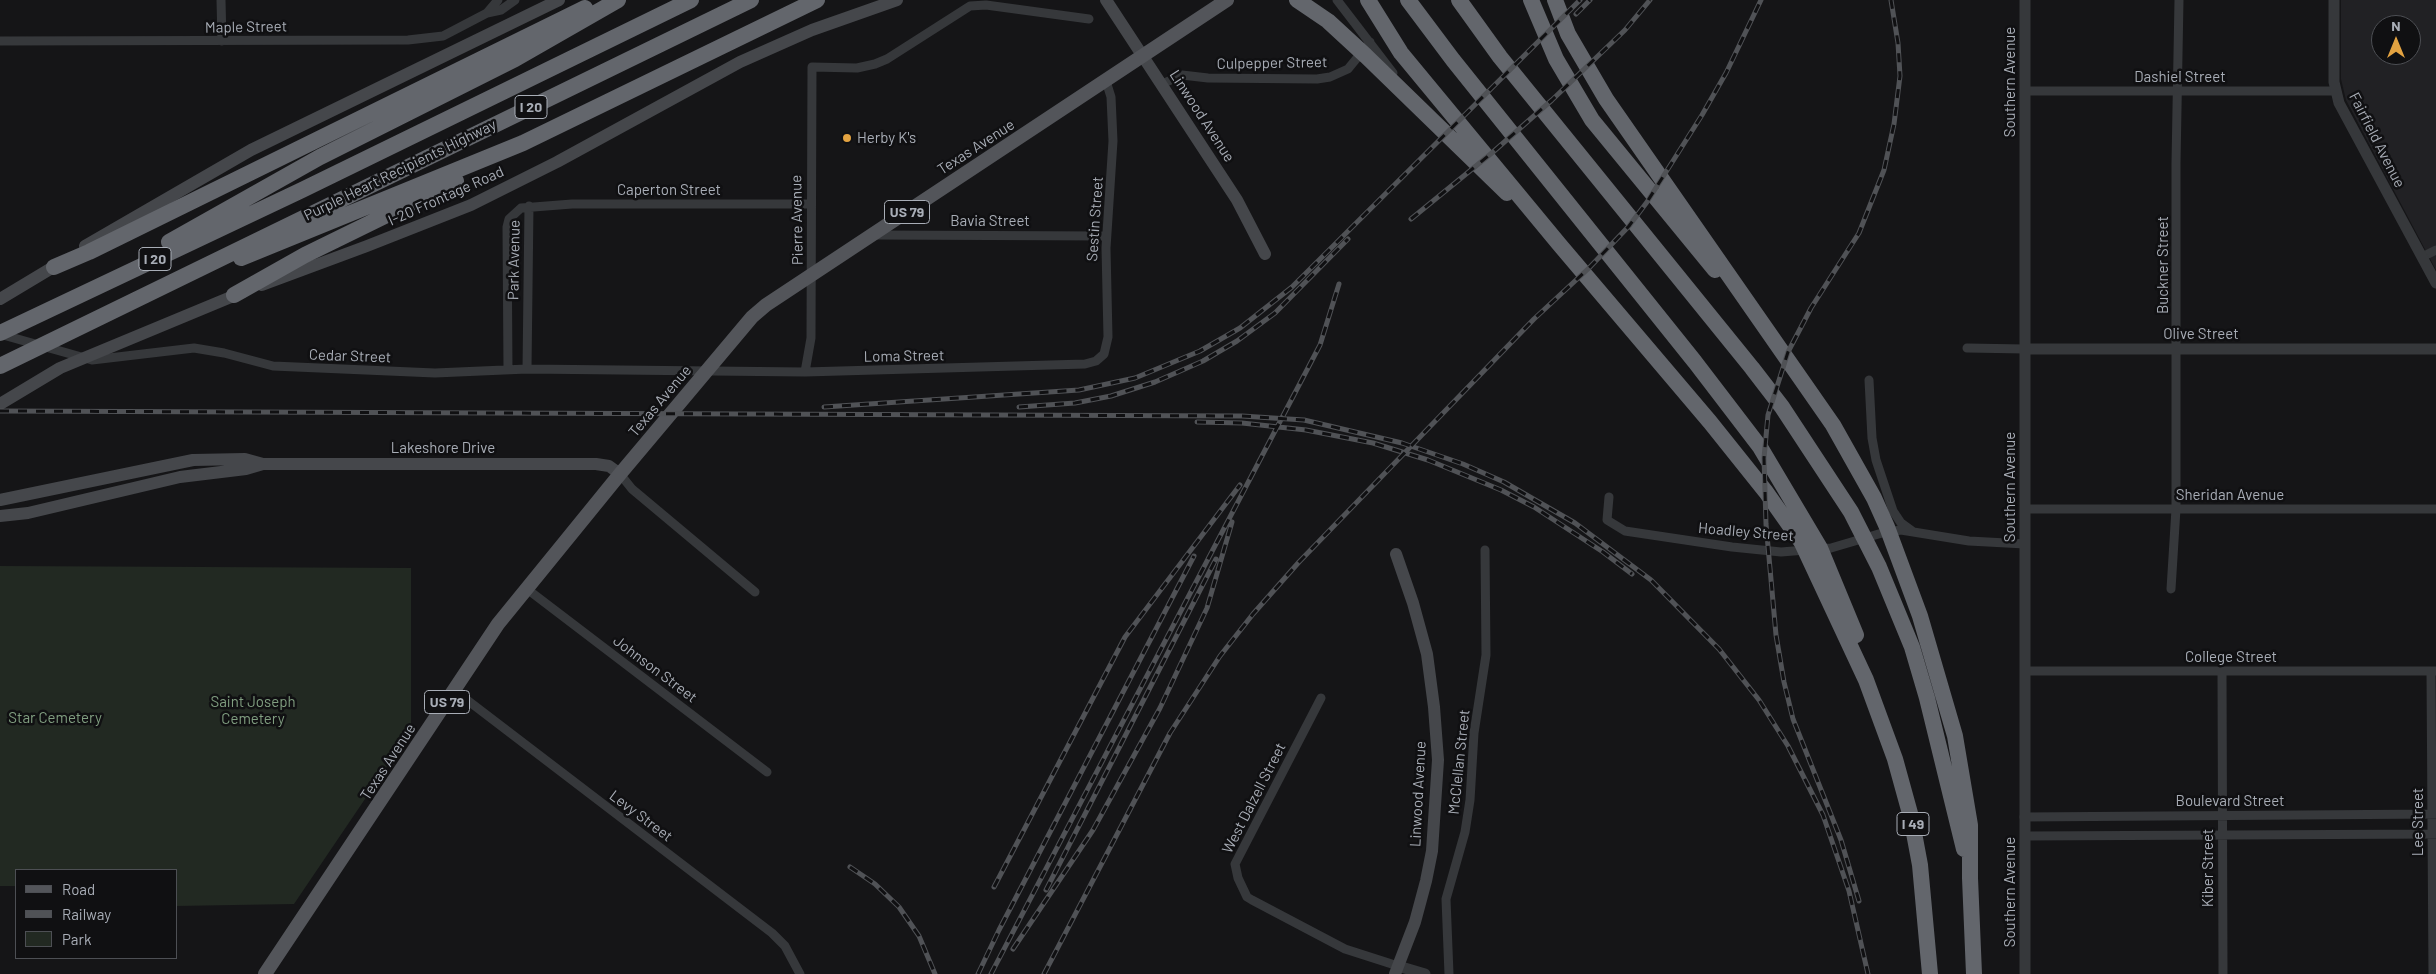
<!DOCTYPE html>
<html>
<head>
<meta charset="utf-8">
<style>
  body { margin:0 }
  #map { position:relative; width:2436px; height:974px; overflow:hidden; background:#151517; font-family:Barlow,sans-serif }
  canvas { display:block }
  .legend { position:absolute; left:15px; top:869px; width:162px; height:90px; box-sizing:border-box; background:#101012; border:1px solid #4d4f54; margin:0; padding:6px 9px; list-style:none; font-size:15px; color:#a8adb6 }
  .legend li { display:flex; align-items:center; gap:10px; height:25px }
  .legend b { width:25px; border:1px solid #4d4f54 }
  .north { position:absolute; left:2371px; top:15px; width:50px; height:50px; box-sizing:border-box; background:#101012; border:1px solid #4d4f54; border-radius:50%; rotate:0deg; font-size:14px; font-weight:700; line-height:20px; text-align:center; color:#a8adb6 }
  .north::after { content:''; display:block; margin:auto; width:18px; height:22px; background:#e3a341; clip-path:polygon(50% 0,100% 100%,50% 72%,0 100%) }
</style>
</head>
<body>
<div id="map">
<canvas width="2436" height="974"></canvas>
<ul class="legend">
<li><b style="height:6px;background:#53555a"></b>Road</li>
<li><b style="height:6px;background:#505256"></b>Railway</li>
<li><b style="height:14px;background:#222922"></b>Park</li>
</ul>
<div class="north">N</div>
</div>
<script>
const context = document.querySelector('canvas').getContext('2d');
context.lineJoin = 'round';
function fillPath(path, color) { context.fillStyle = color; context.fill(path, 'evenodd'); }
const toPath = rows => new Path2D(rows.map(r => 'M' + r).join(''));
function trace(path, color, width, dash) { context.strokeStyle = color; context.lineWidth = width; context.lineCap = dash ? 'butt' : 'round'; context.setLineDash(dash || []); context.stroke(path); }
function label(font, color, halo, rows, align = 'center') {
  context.font = font + ' Barlow,sans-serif'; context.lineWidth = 5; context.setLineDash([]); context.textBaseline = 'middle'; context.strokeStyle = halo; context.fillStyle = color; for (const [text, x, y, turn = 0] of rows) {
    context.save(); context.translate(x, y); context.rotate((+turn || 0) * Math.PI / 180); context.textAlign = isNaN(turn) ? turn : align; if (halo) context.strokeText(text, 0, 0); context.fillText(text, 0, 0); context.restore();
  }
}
const built = toPath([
  [2341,0,2436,0,2436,270,2346,100,2341,79],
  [2381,25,2411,25,2411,55,2381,55]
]);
const green = toPath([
  [0,566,411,568,411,731,294,904,176,906,176,870,16,870,16,886,0,886]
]);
const minor = toPath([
  [221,0,222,41],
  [1337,0,1393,73],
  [487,13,498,0],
  [0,41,408,40,443,36,487,13,501,10,515,0],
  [1162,84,1182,75,1208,78,1317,79,1330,77,1348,69,1370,42],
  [2025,91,2335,91],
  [874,235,1106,236],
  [2422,257,2436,250],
  [0,334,92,360,194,348,224,353,273,366,435,373,527,369,805,372,1085,364,1096,361,1104,354,1108,337,1106,248,1113,141,1111,97,1106,81],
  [1967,348,2025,349],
  [527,369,529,206],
  [508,370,507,227,509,219,521,208,572,204,810,204],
  [805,372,811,338,812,67,857,68,875,64,887,59,970,6,986,5,1089,19],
  [1869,380,1872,438,1876,460,1893,511,1901,523,1912,531],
  [620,474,632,489,755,592],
  [1609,497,1607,520,1625,531,1732,547,1781,552,1831,548,1882,533,1901,530,1969,541,2025,544],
  [2025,509,2436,509],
  [527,589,767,772],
  [2171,589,2176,509,2176,163,2179,0],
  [2025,671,2436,671],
  [2222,671,2223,974],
  [2431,671,2433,974],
  [454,690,772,933,785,946,800,974],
  [1321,698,1235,864,1238,878,1247,897,1252,900,1345,949,1398,966],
  [2024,817,2436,814],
  [2025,836,2436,834],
  [1449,974,1446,899,1465,832,1470,800,1474,733,1486,655,1485,550]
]);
const tertiary = toPath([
  [2025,0,2025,974],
  [2334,0,2334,82,2339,103,2436,283],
  [2025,349,2436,349],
  [1398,966,1425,974]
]);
const secondary = toPath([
  [1106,0,1237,200,1265,254],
  [85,246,251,150,559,0],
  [262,285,367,246,471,205,557,162,740,62,812,30,897,0],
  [0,299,60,263],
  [0,404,60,368,243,292],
  [0,500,193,460,245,459,263,464,596,464,609,466,620,474],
  [0,516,28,513,180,477,246,469,263,464],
  [1395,974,1415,922,1426,881,1432,851,1438,760,1434,707,1427,654,1413,603,1396,554]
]);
const primary = toPath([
  [265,974,498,624,620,474,752,317,766,305,1227,0]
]);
const motorway = toPath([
  [1297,0,1328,21,1366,56,1507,193],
  [1368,0,1401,53,1559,244,1710,422,1766,492,1802,543,1866,680,1895,759,1911,817,1920,865,1930,974],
  [1408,0,1453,60,1695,362,1760,447,1820,548,1856,635],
  [1459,0,1500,57,1752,368,1782,407,1851,512,1879,567,1912,647,1927,698,1964,849],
  [1531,0,1556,59,1592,120,1715,270],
  [1555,0,1568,34,1606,99,1833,425,1874,498,1887,527,1920,616,1955,736,1970,825,1970,878,1974,974],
  [169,242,320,157,515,59,618,0],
  [241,258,523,143,817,0],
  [54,267,89,252,585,8],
  [234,295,305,255,456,181],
  [0,333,302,190,691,0],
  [0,366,751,0]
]);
const rail = toPath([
  [1576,14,1590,0],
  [1411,219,1493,152,1552,100,1625,30,1650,0],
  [824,407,1079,390,1135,378,1200,351,1240,328,1292,287,1580,0],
  [1019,407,1075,403,1111,396,1155,382,1203,361,1237,341,1275,313,1348,239],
  [0,411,1242,416,1304,420,1402,443,1463,464,1504,482,1575,523,1651,580,1719,649,1759,700,1788,746,1823,815,1849,891,1868,974],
  [1197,422,1242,423,1306,430,1373,443,1428,460,1501,490,1534,507,1603,552,1632,574],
  [850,867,875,884,899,907,919,936,935,974],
  [994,887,1125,637,1240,485],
  [1046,890,1216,559],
  [1859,901,1841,840,1793,719,1784,682,1776,635,1766,524,1764,458,1768,415,1788,352,1811,308,1859,233,1884,170,1894,124,1900,76,1898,43,1891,0],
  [1013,949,1093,830,1160,708,1207,608,1232,522],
  [978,974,999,930,1194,556],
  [991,974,1320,345,1339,284],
  [1044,974,1170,733,1220,656,1253,614,1299,562,1534,319,1589,268,1629,226,1647,202,1702,115,1726,73,1761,0]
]);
const markers = [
  [847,138,5,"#e3a341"]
];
const shields = [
  [531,107,32],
  [907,212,45],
  [155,259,32],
  [447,702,45],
  [1913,824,32]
];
const shieldNames = [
  ["I 20",531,107],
  ["US 79",907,212],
  ["I 20",155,259],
  ["US 79",447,702],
  ["I 49",1913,824]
];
const streetNames = [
  ["Maple Street",246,27,-1],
  ["Culpepper Street",1272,63,-1],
  ["Dashiel Street",2180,77],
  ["Southern Avenue",2010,82,-90],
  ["Linwood Avenue",1202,116,57],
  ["Fairfield Avenue",2377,140,63],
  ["Texas Avenue",976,147,-33],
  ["Purple Heart Recipients Highway",400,170,-26],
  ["Caperton Street",669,190],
  ["I-20 Frontage Road",446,196,-24],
  ["Sestin Street",1095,219,-86],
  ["Pierre Avenue",797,220,-91],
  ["Bavia Street",990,221],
  ["Park Avenue",514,260,-89],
  ["Buckner Street",2163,265,-90],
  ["Olive Street",2201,334],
  ["Cedar Street",350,356,2],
  ["Loma Street",904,356,-1],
  ["Texas Avenue",660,401,-50],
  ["Lakeshore Drive",443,448],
  ["Southern Avenue",2010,487,-90],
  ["Sheridan Avenue",2230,495],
  ["Hoadley Street",1746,532,5],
  ["College Street",2231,657],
  ["Johnson Street",655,669,37],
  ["Texas Avenue",388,762,-57],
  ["McClellan Street",1459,762,-84],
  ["Linwood Avenue",1418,794,-87],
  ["West Dalzell Street",1254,798,-63],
  ["Boulevard Street",2230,801],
  ["Levy Street",641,816,37],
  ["Lee Street",2418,822,-90],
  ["Kiber Street",2208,868,-90],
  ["Southern Avenue",2010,892,-90]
];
const poiNames = [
  ["Herby K's",857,138]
];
const parkNames = [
  ["Saint Joseph",253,702],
  ["Cemetery",253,719],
  ["Star Cemetery",55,718]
];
fillPath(built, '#212124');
fillPath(green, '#222922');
trace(minor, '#36383b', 9);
trace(tertiary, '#36383b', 11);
trace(secondary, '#45474b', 12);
trace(primary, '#53555a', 14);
trace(motorway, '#63666c', 16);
trace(rail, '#505256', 5);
trace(rail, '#101012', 3, [9]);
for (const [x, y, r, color] of markers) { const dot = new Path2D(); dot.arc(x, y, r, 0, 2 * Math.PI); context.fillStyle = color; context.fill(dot); trace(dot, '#101012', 2); }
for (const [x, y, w] of shields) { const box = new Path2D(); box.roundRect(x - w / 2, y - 11.5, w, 23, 4); context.fillStyle = '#101012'; context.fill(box); trace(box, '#a8adb6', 1); }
label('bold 14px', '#a8adb6', null, shieldNames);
label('15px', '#a8adb6', '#101012', streetNames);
label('15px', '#a8adb6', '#101012', poiNames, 'left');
label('15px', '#819f81', '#101012', parkNames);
</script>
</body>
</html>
